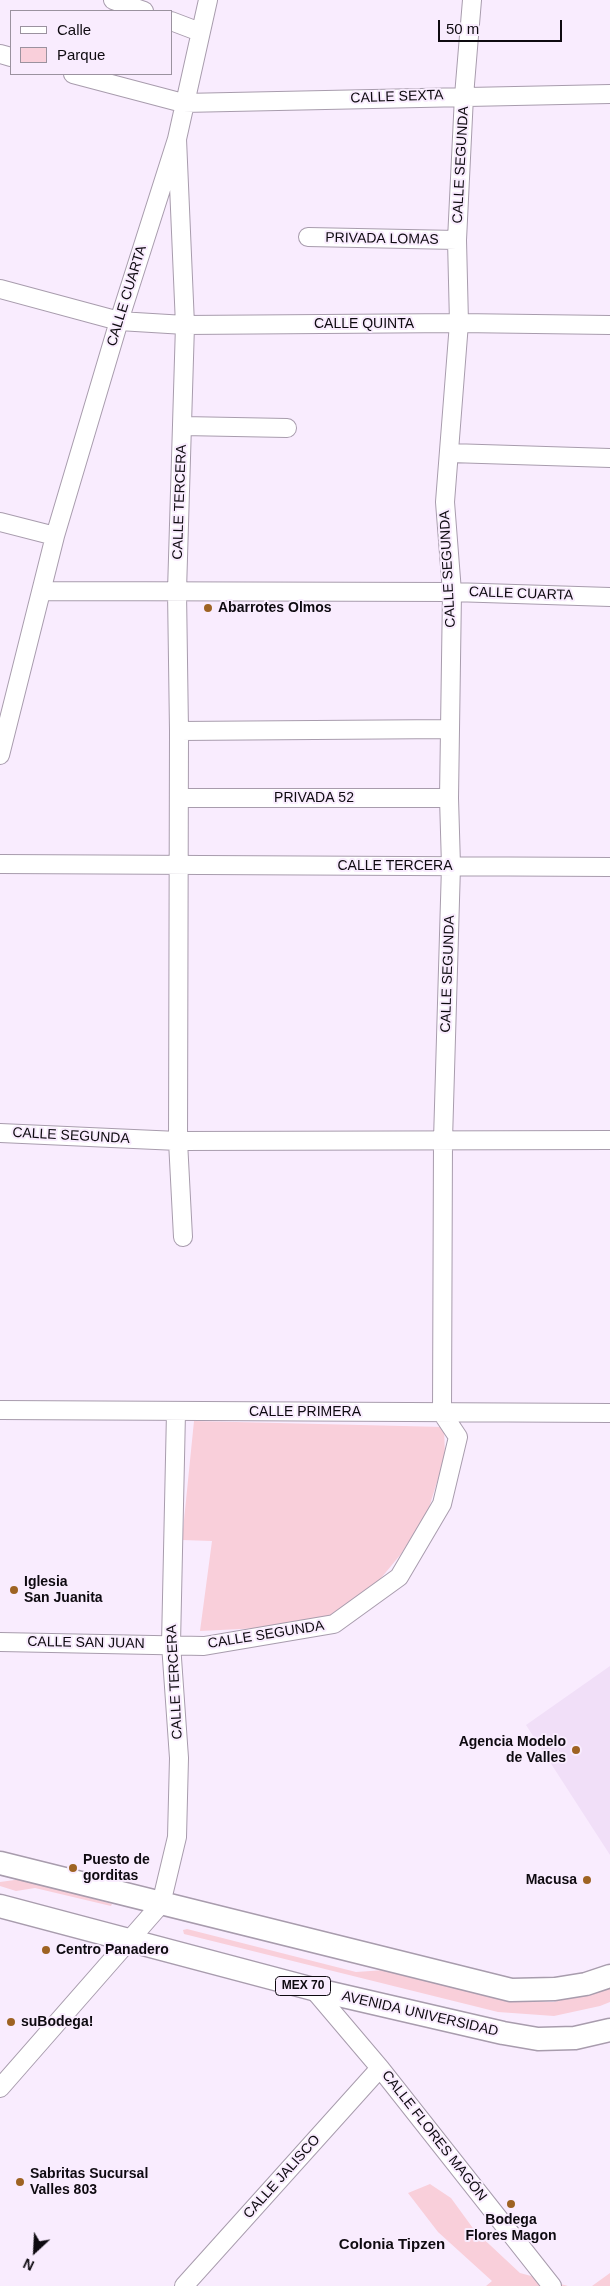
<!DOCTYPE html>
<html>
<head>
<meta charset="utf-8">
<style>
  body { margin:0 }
  #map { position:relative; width:610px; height:2286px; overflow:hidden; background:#f9ecfe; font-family:Arial,sans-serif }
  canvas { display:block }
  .legend { position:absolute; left:10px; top:10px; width:162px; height:65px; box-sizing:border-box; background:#f9ecfe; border:1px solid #9b929f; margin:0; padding:6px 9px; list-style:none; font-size:15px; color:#0e0a10 }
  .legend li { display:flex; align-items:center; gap:10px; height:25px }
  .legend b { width:25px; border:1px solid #9b929f }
  .north { position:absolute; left:10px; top:2226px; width:50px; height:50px; -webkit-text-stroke:4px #f9ecfe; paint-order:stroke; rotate:205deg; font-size:14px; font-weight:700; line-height:20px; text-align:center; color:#0e0a10 }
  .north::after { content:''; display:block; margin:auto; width:18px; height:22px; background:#0e0a10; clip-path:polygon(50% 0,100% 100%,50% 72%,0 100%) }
  .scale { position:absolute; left:438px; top:20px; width:124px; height:22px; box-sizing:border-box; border:2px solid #0e0a10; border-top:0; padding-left:6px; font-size:15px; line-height:18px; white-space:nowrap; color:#0e0a10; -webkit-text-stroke:4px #f9ecfe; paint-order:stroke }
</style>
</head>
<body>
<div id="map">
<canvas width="610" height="2286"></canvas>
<ul class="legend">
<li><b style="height:6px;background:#fff"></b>Calle</li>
<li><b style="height:14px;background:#f9cfda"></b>Parque</li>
</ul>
<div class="north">N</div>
<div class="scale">50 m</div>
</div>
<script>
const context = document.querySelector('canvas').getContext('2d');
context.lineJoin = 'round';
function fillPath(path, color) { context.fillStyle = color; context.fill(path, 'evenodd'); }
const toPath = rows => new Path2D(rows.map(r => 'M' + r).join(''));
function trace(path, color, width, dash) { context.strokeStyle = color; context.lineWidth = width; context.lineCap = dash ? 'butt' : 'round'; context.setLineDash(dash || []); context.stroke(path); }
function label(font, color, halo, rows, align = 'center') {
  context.font = font + ' Arial,sans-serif'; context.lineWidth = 4; context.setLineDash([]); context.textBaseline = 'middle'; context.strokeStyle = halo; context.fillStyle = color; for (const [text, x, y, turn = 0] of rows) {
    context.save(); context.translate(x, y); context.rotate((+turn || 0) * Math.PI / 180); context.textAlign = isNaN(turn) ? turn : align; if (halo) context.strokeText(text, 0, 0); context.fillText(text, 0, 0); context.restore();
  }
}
const built = toPath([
  [610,1666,610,1855,526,1725]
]);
const green = toPath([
  [194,1421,444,1427,445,1456,428,1511,401,1554,372,1589,329,1617,281,1627,200,1631,212,1541,182,1540],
  [22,1879,112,1904,111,1906,35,1888,16,1891,0,1886,0,1882],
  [187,1929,356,1972,385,1970,503,2000,553,2002,599,1991,610,1986,610,2002,600,2006,554,2016,498,2012,184,1934,183,1930],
  [430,2184,451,2198,475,2231,520,2273,568,2286,486,2286,492,2281,438,2232,408,2193],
  [610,2273,610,2286,592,2286]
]);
const minor = toPath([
  [113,0,144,11],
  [171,21,200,32],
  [0,54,11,57],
  [73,74,183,103,610,94],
  [177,139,185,325,177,591,179,731,178,1141,183,1237],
  [308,237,457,240],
  [0,289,119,321,185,325,459,323,610,325],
  [183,426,287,428],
  [450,453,610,458],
  [0,522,55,536],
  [43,591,452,592,610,597],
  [179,731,450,729],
  [0,755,55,536,119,321,177,139,208,0],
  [179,798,449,798],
  [0,864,610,867],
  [0,1133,178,1141,610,1140],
  [0,1410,610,1413],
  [0,1642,204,1646,334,1624,399,1577,442,1504,458,1437,442,1413,443,1140,451,866,449,798,452,592,445,502,459,323,457,240,464,96,472,0],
  [313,1989,380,2068,552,2286],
  [0,2088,161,1904,177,1837,179,1758,171,1644,176,1412],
  [184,2286,380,2068]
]);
const major = toPath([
  [0,1863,511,1990,555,1989,586,1984,610,1976],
  [0,1906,313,1989,503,2033,538,2039,575,2038,610,2030]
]);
const markers = [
  [208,608,5,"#9e6323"],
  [14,1590,5,"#9e6323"],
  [576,1750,5,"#9e6323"],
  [73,1868,5,"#9e6323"],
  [587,1880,5,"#9e6323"],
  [46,1950,5,"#9e6323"],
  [11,2022,5,"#9e6323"],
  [20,2182,5,"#9e6323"],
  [511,2204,5,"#9e6323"]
];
const shields = [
  [303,1986,55]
];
const shieldNames = [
  ["MEX 70",303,1986]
];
const streetNames = [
  ["CALLE SEXTA",397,97,-2],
  ["CALLE SEGUNDA",461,165,-87],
  ["PRIVADA LOMAS",382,239,1],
  ["CALLE CUARTA",127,296,-73],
  ["CALLE QUINTA",364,324],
  ["CALLE TERCERA",180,502,-88],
  ["CALLE SEGUNDA",448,569,-93],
  ["CALLE CUARTA",521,594,2],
  ["PRIVADA 52",314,798],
  ["CALLE TERCERA",395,866],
  ["CALLE SEGUNDA",448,974,-88],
  ["CALLE SEGUNDA",71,1136,3],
  ["CALLE PRIMERA",305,1412],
  ["CALLE SEGUNDA",266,1635,-9],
  ["CALLE SAN JUAN",86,1643,1],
  ["CALLE TERCERA",175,1682,-93],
  ["AVENIDA UNIVERSIDAD",420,2014,13],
  ["CALLE FLORES MAGÓN",434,2136,52],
  ["CALLE JALISCO",282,2177,-48]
];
const poiNames = [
  ["Abarrotes Olmos",218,608],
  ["Iglesia",24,1582],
  ["San Juanita",24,1598],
  ["Agencia Modelo",566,1742,"right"],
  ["de Valles",566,1758,"right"],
  ["Puesto de",83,1860],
  ["gorditas",83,1876],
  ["Macusa",577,1880,"right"],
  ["Centro Panadero",56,1950],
  ["suBodega!",21,2022],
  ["Sabritas Sucursal",30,2174],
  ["Valles 803",30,2190],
  ["Bodega",511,2220,"center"],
  ["Flores Magon",511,2236,"center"]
];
const neighbourhoodNames = [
  ["Colonia Tipzen",392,2245]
];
fillPath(built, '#f1dff8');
fillPath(green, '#f9cfda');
trace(minor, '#a89cad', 20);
trace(major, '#a89cad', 25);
trace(minor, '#fff', 18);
trace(major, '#fff', 22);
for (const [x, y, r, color] of markers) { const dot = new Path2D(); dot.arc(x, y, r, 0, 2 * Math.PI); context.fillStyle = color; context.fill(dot); trace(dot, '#f9ecfe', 2); }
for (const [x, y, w] of shields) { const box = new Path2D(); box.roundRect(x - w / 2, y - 9.5, w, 19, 4); context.fillStyle = '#f9ecfe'; context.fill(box); trace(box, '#0e0a10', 1); }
label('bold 12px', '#0e0a10', null, shieldNames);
label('14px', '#0e0a10', '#f9ecfe', streetNames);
label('bold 14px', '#0e0a10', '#f9ecfe', poiNames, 'left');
label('bold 15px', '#0e0a10', '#f9ecfe', neighbourhoodNames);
</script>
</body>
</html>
